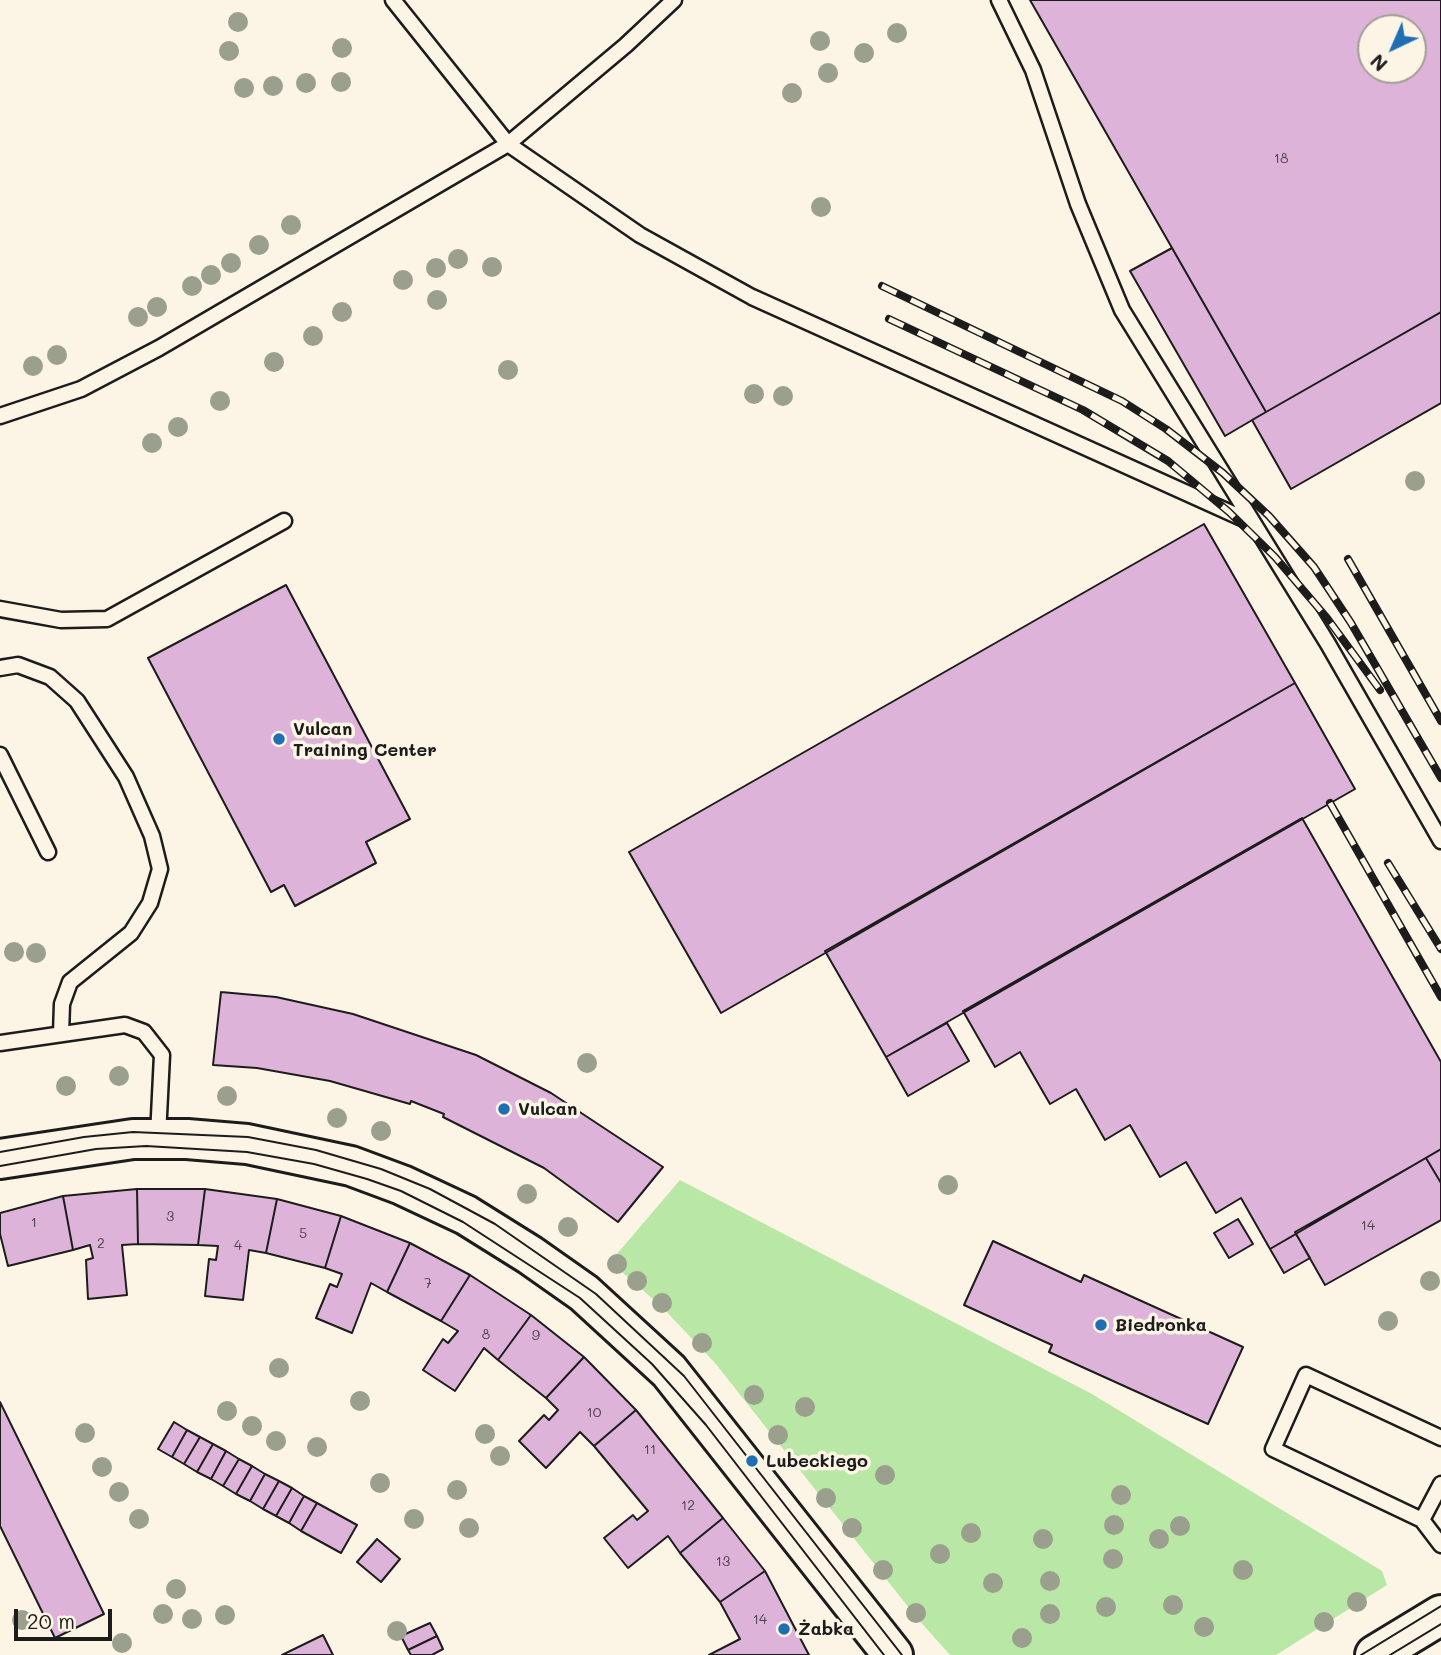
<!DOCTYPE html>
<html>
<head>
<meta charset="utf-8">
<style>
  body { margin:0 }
  #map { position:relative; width:1441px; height:1655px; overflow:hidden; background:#fcf5e5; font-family:Mali,sans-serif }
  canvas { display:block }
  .north { position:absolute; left:1357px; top:14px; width:70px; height:70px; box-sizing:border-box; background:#fcf5e5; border:2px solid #a29e95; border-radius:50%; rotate:224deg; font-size:19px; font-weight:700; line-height:28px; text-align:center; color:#1c1c1c }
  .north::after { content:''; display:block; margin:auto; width:24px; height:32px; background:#1f6fb2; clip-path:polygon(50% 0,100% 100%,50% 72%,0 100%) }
  .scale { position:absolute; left:14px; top:1609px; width:98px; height:32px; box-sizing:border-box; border:4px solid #1c1c1c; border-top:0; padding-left:9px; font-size:21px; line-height:24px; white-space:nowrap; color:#1c1c1c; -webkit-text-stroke:5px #fcf5e5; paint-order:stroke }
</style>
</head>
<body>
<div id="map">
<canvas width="1441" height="1655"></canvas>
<div class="north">N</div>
<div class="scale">20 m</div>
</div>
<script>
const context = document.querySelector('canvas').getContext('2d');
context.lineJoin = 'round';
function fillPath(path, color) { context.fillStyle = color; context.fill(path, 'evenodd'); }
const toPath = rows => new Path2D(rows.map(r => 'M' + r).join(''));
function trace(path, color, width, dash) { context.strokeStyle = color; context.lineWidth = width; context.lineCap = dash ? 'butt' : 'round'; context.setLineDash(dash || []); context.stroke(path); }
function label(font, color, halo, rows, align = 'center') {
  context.font = font + ' Mali,sans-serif'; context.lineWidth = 7; context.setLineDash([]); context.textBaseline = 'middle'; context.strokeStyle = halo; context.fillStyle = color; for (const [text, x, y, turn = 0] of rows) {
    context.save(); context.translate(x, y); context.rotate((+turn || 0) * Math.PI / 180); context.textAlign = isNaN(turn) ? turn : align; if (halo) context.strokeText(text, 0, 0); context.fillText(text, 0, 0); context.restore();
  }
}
const green = toPath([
  [680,1180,1092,1394,1382,1571,1387,1585,1276,1655,950,1655,917,1618,715,1363,661,1306,615,1266,616,1255]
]);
const building = toPath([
  [1030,0,1441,0,1441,312,1266,412,1030,0],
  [1371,28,1413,28,1413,70,1371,70,1371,28],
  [1172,248,1266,412,1225,436,1130,271,1172,248],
  [1441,312,1441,403,1291,489,1252,420,1441,312],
  [1204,524,1295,683,721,1013,629,852,1204,524],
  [286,585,410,819,366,842,376,863,295,906,284,885,271,892,148,658,286,585],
  [1295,683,1355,789,886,1057,825,951,1295,683],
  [1302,818,1441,1062,1441,1149,1270,1249,1241,1198,1216,1213,1186,1162,1160,1177,1130,1125,1105,1140,1076,1089,1050,1104,1020,1052,995,1067,963,1011,1302,818],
  [221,992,276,997,353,1014,476,1055,551,1093,663,1167,618,1222,544,1168,443,1117,444,1114,411,1101,410,1104,330,1081,257,1068,213,1065,221,992],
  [947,1023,969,1061,908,1096,886,1057,947,1023],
  [1441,1149,1441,1183,1426,1158,1441,1149],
  [1426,1158,1441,1183,1441,1220,1325,1285,1295,1232,1426,1158],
  [137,1189,205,1189,198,1245,138,1244,137,1189],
  [137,1189,138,1244,122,1245,127,1295,88,1299,86,1260,93,1258,90,1245,73,1250,63,1196,137,1189],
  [205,1189,277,1199,266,1253,249,1250,243,1300,205,1296,209,1259,216,1260,218,1246,198,1245,205,1189],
  [63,1196,73,1250,8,1266,0,1234,0,1213,63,1196],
  [277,1199,341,1216,325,1268,266,1253,277,1199],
  [341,1216,410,1243,387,1292,371,1283,352,1333,316,1318,330,1284,337,1287,342,1274,325,1268,341,1216],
  [1238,1219,1253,1244,1229,1258,1214,1233,1238,1219],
  [1296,1234,1310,1258,1284,1273,1270,1249,1296,1234],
  [993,1241,1081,1282,1084,1275,1243,1347,1208,1424,1049,1352,1052,1345,964,1305,993,1241],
  [410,1243,470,1275,441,1321,387,1292,410,1243],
  [470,1275,531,1315,498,1360,484,1348,455,1391,423,1370,443,1339,448,1343,458,1331,441,1321,470,1275],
  [531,1315,584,1357,546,1398,498,1360,531,1315],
  [584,1357,636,1410,594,1446,580,1432,546,1468,519,1441,544,1415,549,1420,558,1410,546,1398,584,1357],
  [0,1402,104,1614,55,1638,0,1526,0,1402],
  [636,1410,723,1518,680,1553,668,1536,628,1568,604,1538,633,1515,637,1520,648,1511,594,1446,636,1410],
  [174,1422,187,1430,172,1457,158,1449,174,1422],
  [187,1430,200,1437,184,1464,172,1457,187,1430],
  [200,1437,213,1444,197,1472,184,1464,200,1437],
  [213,1444,226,1451,211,1479,197,1472,213,1444],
  [226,1451,239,1459,223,1486,211,1479,226,1451],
  [239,1459,252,1466,236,1494,223,1486,239,1459],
  [252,1466,265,1474,250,1501,236,1494,252,1466],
  [265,1474,279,1481,263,1509,250,1501,265,1474],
  [279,1481,292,1488,276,1516,263,1509,279,1481],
  [292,1488,304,1496,289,1523,276,1516,292,1488],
  [304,1496,317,1503,301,1531,289,1523,304,1496],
  [317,1503,357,1525,341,1553,301,1531,317,1503],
  [723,1518,765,1571,720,1602,680,1553,723,1518],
  [377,1539,400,1559,381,1582,357,1562,377,1539],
  [765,1571,809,1655,709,1655,740,1639,720,1602,765,1571],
  [430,1623,437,1636,408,1650,401,1636,430,1623],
  [323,1635,333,1655,282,1655,323,1635],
  [437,1636,443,1649,432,1655,411,1655,408,1650,437,1636]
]);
const lane = toPath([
  [393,0,508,144,640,235,752,297,1253,523],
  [999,0,1033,70,1078,204,1122,310,1328,644,1441,841],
  [0,416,81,389,159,348,508,144,626,45,674,0],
  [0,609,61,620,107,619,284,521],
  [0,668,18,665,50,677,77,701,126,777,152,836,160,869,150,903,131,933,70,982,62,1004,61,1034],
  [0,755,48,852],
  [0,1043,125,1025,144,1032,162,1055,158,1136],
  [1441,1438,1306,1375,1273,1449,1422,1520,1441,1545],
  [1422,1520,1441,1484]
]);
const secondary = toPath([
  [0,1159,133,1139,187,1139,247,1144,351,1166,402,1185,466,1215,530,1255,584,1293,669,1371,893,1655],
  [1375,1655,1441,1615]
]);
const tram = toPath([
  [0,1152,84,1137,133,1132,248,1137,316,1150,381,1169,430,1189,495,1224,596,1294,684,1376,902,1655],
  [0,1166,96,1149,146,1146,247,1152,314,1164,367,1179,401,1191,463,1222,580,1298,652,1364,706,1425,884,1655],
  [1361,1655,1441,1606],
  [1390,1655,1441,1624]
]);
const rail = toPath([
  [882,286,1122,401,1166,429,1223,473,1269,516,1314,567,1351,623,1441,778],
  [889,319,1083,410,1168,461,1229,512,1275,557,1327,618,1380,690],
  [1348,559,1441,721],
  [1330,803,1441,997],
  [1388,863,1441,949]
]);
const trees = [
  [238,22],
  [897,33],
  [820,41],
  [342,48],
  [229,51],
  [864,53],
  [828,73],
  [341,82],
  [306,83],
  [273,86],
  [244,88],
  [792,93],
  [821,207],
  [291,225],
  [259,245],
  [458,259],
  [231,263],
  [492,267],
  [436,268],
  [211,275],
  [403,280],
  [192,286],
  [437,300],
  [157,307],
  [342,312],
  [138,317],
  [313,336],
  [57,355],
  [274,362],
  [33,366],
  [508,370],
  [754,394],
  [783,396],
  [220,401],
  [178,427],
  [152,443],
  [1415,481],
  [14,952],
  [36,953],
  [587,1063],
  [119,1076],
  [66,1086],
  [227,1096],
  [337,1118],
  [381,1131],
  [948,1185],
  [527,1194],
  [568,1227],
  [617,1264],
  [637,1281],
  [1430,1281],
  [662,1303],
  [1388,1321],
  [702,1343],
  [279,1368],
  [754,1395],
  [360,1401],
  [805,1407],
  [227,1411],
  [252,1426],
  [85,1433],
  [485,1434],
  [778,1435],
  [276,1441],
  [317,1447],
  [500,1456],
  [102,1467],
  [885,1475],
  [380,1483],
  [457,1490],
  [119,1492],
  [1121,1495],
  [826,1498],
  [139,1519],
  [414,1519],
  [1114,1525],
  [1180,1526],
  [469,1528],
  [852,1528],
  [971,1533],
  [1043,1539],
  [1159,1539],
  [940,1554],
  [1113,1559],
  [883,1570],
  [1243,1570],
  [1050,1581],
  [993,1583],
  [176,1589],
  [1357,1602],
  [1173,1605],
  [1106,1607],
  [916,1613],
  [163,1614],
  [1050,1614],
  [225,1615],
  [192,1619],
  [22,1620],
  [1324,1622],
  [1204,1627],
  [397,1631],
  [1022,1638],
  [122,1643]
];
const markers = [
  [279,739,7,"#1f6fb2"],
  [504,1109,7,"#1f6fb2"],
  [1101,1325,7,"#1f6fb2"],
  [752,1461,7,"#1f6fb2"],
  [784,1629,7,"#1f6fb2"]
];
const numberNames = [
  ["18",1281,159],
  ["3",170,1217],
  ["1",34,1223],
  ["14",1368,1226],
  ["5",303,1234],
  ["2",101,1244],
  ["4",238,1246],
  ["7",428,1284],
  ["8",486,1335],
  ["9",536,1336],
  ["10",594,1413],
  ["11",650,1450],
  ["12",688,1506],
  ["13",723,1562],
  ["14",760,1620]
];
const poiNames = [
  ["Vulcan",293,729],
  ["Training Center",293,750],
  ["Vulcan",518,1109],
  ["Biedronka",1115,1325],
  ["Lubeckiego",766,1461],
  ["Żabka",798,1629]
];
fillPath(green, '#b9e7a5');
fillPath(building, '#ddb3da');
trace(building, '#1c1c1c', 2);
trace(lane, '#1c1c1c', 19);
trace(secondary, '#1c1c1c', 44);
trace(lane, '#fcf5e5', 14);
trace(secondary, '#fcf5e5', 38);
trace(tram, '#1c1c1c', 2);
trace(rail, '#1c1c1c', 8);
trace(rail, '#fcf5e5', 5, [16]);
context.fillStyle = '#9b9f8d';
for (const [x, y] of trees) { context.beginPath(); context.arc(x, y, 10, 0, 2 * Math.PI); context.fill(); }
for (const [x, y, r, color] of markers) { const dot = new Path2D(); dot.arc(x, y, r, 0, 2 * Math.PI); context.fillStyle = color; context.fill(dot); trace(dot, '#fcf5e5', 2.5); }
label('14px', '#4c424c', null, numberNames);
label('bold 18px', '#1c1c1c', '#fcf5e5', poiNames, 'left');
</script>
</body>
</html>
